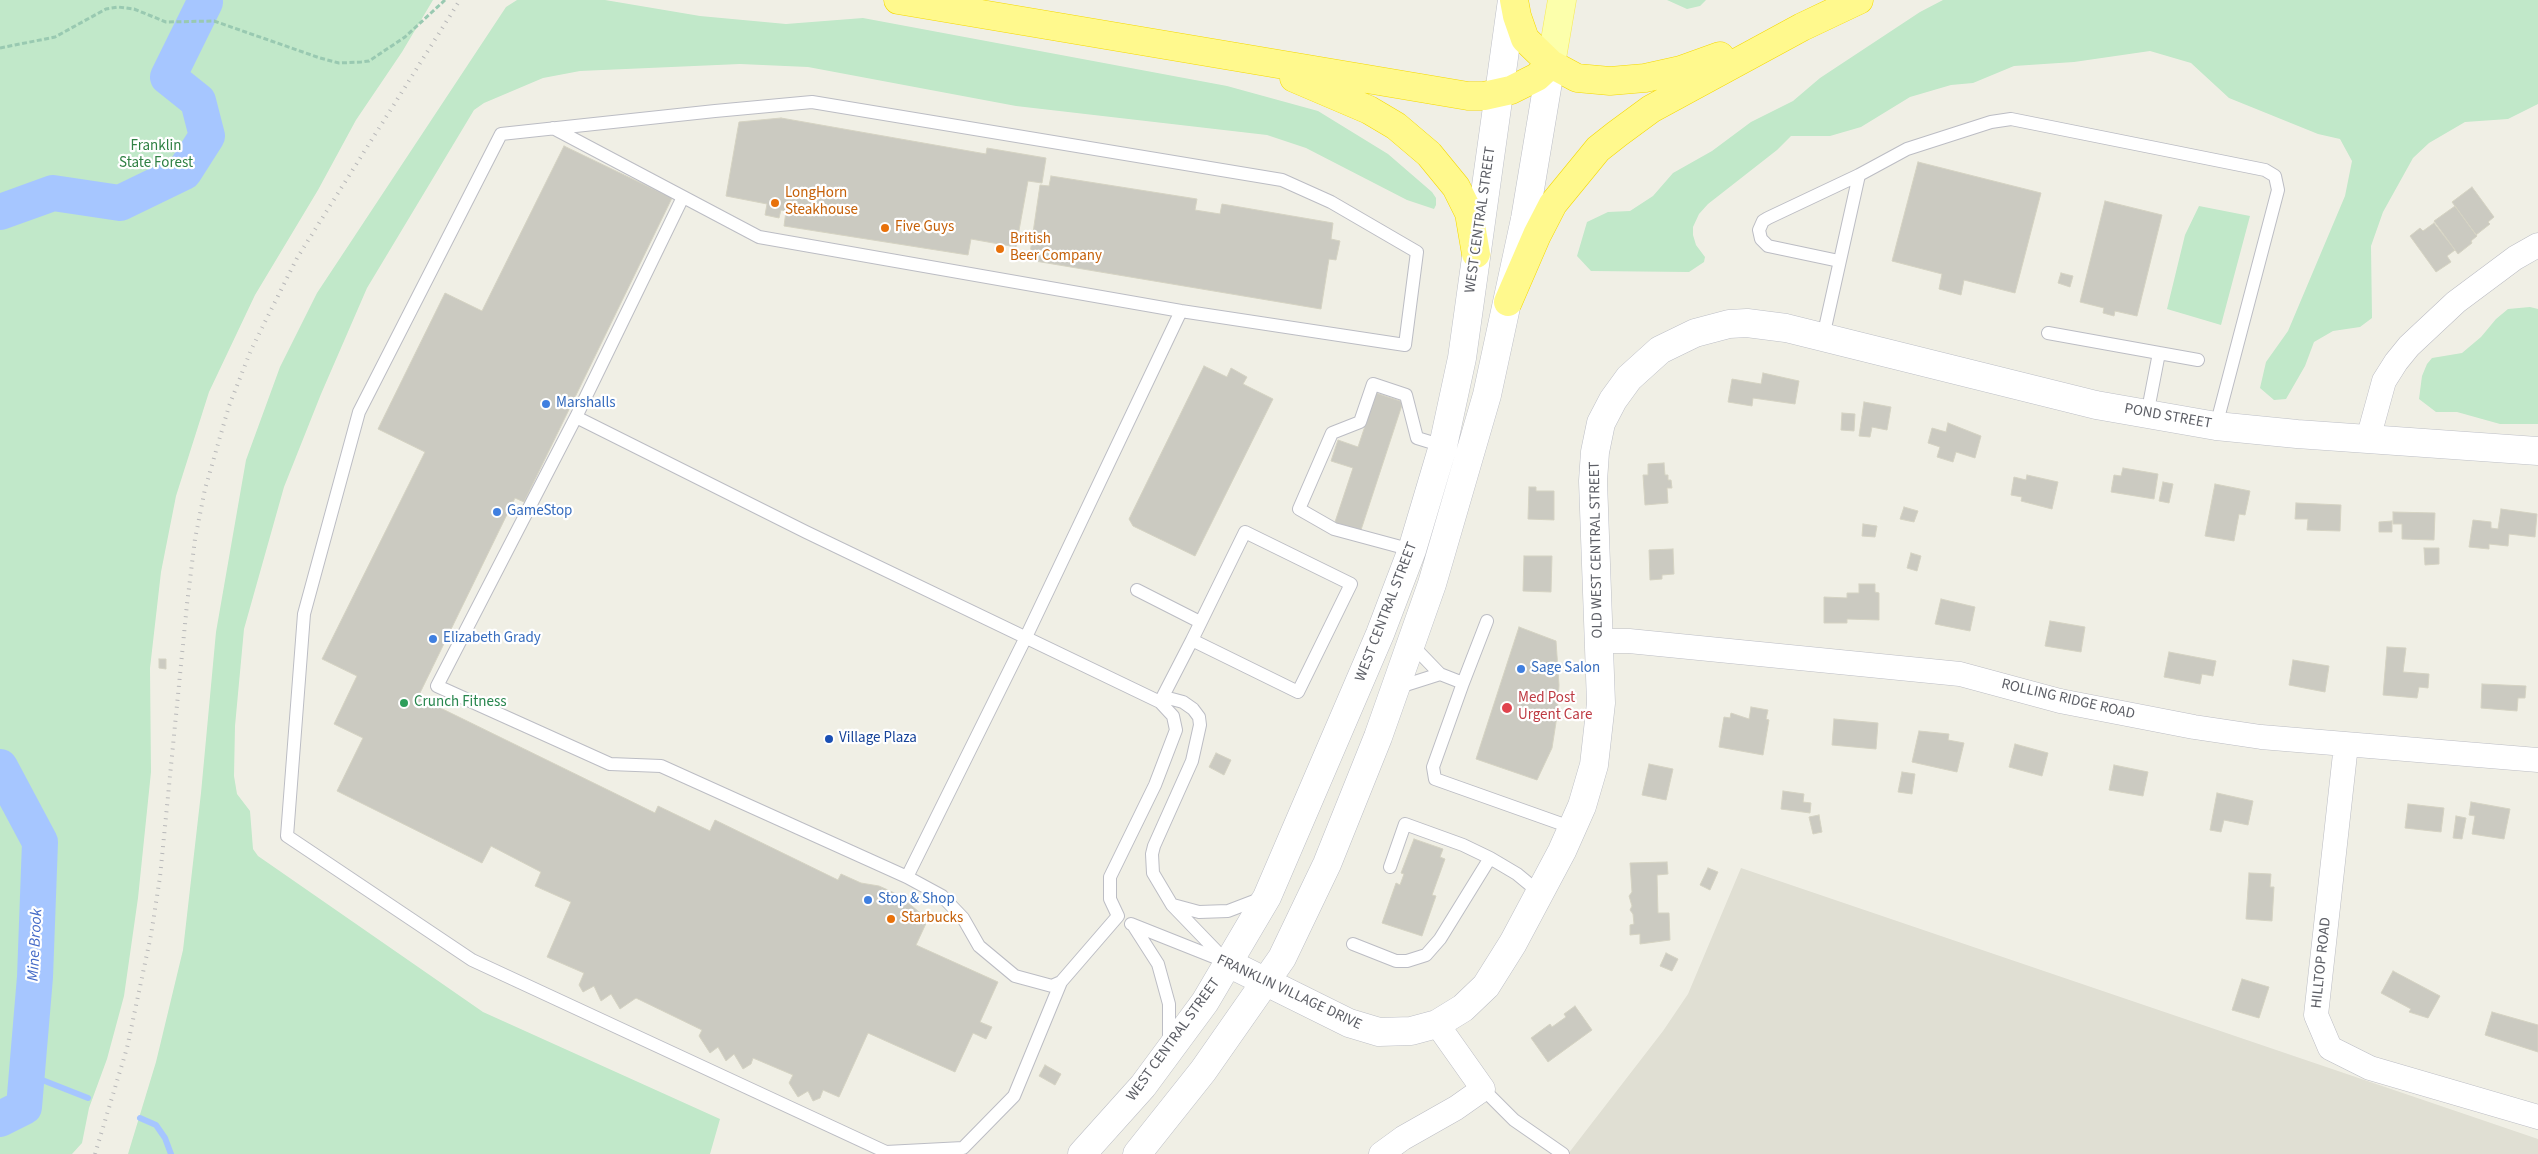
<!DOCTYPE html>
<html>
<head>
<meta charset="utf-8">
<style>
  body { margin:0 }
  canvas { display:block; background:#f0efe5 }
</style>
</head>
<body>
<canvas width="2538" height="1154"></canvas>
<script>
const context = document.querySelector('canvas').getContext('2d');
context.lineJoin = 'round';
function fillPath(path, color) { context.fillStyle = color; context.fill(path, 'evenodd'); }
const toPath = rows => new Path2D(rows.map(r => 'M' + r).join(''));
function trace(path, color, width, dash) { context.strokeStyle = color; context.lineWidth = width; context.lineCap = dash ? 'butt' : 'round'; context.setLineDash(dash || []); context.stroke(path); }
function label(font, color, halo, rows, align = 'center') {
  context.font = font + ' "Source Sans 3",sans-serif'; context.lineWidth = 4.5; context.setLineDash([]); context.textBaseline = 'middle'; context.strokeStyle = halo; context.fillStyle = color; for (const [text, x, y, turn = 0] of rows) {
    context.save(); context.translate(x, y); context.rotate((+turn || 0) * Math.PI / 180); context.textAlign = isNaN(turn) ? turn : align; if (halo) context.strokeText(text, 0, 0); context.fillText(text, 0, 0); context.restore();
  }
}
const education = toPath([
  [1741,868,2538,1139,2538,1154,1568,1154,1663,1031,1688,994]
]);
const green = toPath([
  [0,0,433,0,402,52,356,120,318,190,255,295,209,392,176,496,161,572,150,668,151,772,138,898,124,996,107,1059,89,1108,82,1143,72,1154,0,1154],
  [517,0,605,0,700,16,786,24,863,18,1227,86,1318,111,1388,154,1432,192,1436,198,1436,205,1434,209,1407,200,1306,148,1267,135,1016,106,808,67,740,64,580,71,543,78,484,103,474,110,367,288,321,394,284,487,244,629,235,726,234,776,237,794,250,811,253,849,258,856,483,1012,720,1119,710,1154,128,1154,156,1062,183,950,201,793,216,632,246,460,280,367,317,293,506,7],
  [1667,0,1706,0,1700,6,1687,9],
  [1943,0,2538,0,2538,104,2508,119,2465,122,2429,143,2413,158,2383,212,2371,246,2372,318,2360,327,2333,331,2314,342,2305,366,2286,399,2274,400,2260,388,2266,362,2288,331,2345,196,2352,161,2340,139,2318,134,2229,98,2191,63,2150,51,2074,62,2014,66,1973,83,1951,85,1910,97,1861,127,1830,136,1791,136,1777,150,1708,204,1699,214,1693,227,1693,235,1696,245,1705,257,1704,262,1689,272,1591,271,1577,256,1587,222,1608,212,1630,211,1653,196,1673,173,1712,151,1751,122,1793,101,1820,78,1920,12],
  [2199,206,2250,216,2221,325,2167,309,2185,235],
  [2530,307,2538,309,2538,424,2500,424,2457,412,2436,412,2419,399,2422,376,2427,364,2432,358,2462,353,2481,337,2496,319,2508,309]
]);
const stream = toPath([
  [27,1074,88,1098],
  [140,1118,156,1125,165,1138,171,1154]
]);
const river = toPath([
  [0,212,53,193,120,203,184,172,207,136,198,101,168,77,205,2],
  [0,767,40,842,35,977,24,1107,0,1119]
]);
const building = toPath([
  [781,118,986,154,987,148,1046,158,1042,183,1028,181,1016,247,971,239,968,255,784,226,786,211,781,210,779,218,765,215,767,204,726,196,739,122,781,118],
  [564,146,672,198,524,502,515,498,418,697,655,813,658,806,710,831,715,820,838,880,841,874,861,883,879,886,899,895,919,912,929,917,916,945,998,982,980,1022,992,1027,986,1039,973,1033,955,1072,868,1033,839,1097,823,1090,820,1098,813,1101,808,1091,798,1097,789,1083,793,1075,753,1058,751,1064,743,1069,734,1054,726,1061,718,1047,710,1053,699,1036,702,1030,636,998,620,1009,611,994,601,1001,594,986,583,992,579,985,584,973,547,957,571,902,535,886,541,872,491,846,482,863,337,791,363,738,334,724,357,676,322,659,425,452,378,429,445,293,482,311,564,146],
  [1918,162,2041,193,2015,293,1964,280,1961,295,1939,289,1942,274,1892,261,1918,162],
  [1051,176,1197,199,1195,210,1220,214,1222,204,1333,223,1331,239,1340,241,1336,260,1329,259,1321,309,1029,260,1040,185,1049,186,1051,176],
  [2472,187,2494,217,2488,222,2490,224,2476,235,2452,202,2472,187],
  [2105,201,2162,215,2137,316,2115,311,2114,316,2103,313,2104,308,2080,302,2105,201],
  [2455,206,2477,236,2471,241,2472,243,2458,254,2434,221,2455,206],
  [2434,223,2455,250,2447,256,2451,262,2436,272,2410,236,2420,228,2423,231,2434,223],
  [2061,273,2073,276,2070,287,2058,283,2061,273],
  [1204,366,1227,377,1231,368,1247,377,1243,384,1273,399,1195,556,1133,526,1129,519,1204,366],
  [1763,373,1799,381,1795,404,1753,398,1752,406,1728,402,1732,379,1761,384,1763,373],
  [1376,393,1403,402,1360,533,1334,525,1353,468,1331,461,1338,440,1358,447,1376,393],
  [1864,402,1891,407,1887,430,1872,427,1870,437,1859,436,1864,402],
  [1842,413,1855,414,1854,431,1841,430,1842,413],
  [1948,423,1981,436,1975,458,1956,452,1953,462,1937,457,1940,447,1928,443,1932,428,1946,432,1948,423],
  [1664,463,1665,475,1668,475,1668,480,1671,480,1672,488,1667,488,1668,503,1645,505,1643,475,1648,475,1648,464,1664,463],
  [2123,468,2158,474,2154,499,2111,492,2114,475,2121,476,2123,468],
  [2027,475,2058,482,2052,509,2021,501,2022,497,2011,495,2014,477,2026,480,2027,475],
  [2163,482,2173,484,2169,503,2159,501,2163,482],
  [2215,484,2250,491,2245,515,2239,514,2234,541,2205,536,2215,484],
  [1529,487,1536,487,1536,491,1554,491,1554,520,1528,519,1529,487],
  [2296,503,2341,505,2340,531,2307,530,2308,519,2295,519,2296,503],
  [1904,507,1918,511,1914,522,1900,519,1904,507],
  [2501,509,2537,514,2535,537,2509,534,2508,546,2489,544,2489,549,2469,547,2473,520,2491,522,2491,528,2498,529,2501,509],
  [2393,512,2435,513,2434,540,2402,539,2402,524,2393,524,2393,512],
  [2392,521,2392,532,2379,532,2379,522,2392,521],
  [1863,524,1877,526,1875,537,1862,536,1863,524],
  [2424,548,2439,548,2439,564,2425,565,2424,548],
  [1673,549,1674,574,1662,575,1662,579,1650,580,1649,550,1673,549],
  [1911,553,1921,556,1917,571,1907,568,1911,553],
  [1524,556,1552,556,1551,592,1523,591,1524,556],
  [1859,584,1875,584,1875,592,1879,593,1879,620,1847,619,1847,623,1824,623,1824,597,1847,598,1847,593,1859,593,1859,584],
  [1941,599,1975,607,1970,631,1935,624,1941,599],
  [2050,621,2085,627,2081,652,2045,646,2050,621],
  [1519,627,1556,641,1559,685,1557,716,1552,748,1537,780,1476,759,1519,627],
  [2387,647,2406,648,2403,672,2429,674,2428,688,2419,687,2417,698,2383,695,2387,647],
  [2169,652,2216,661,2213,676,2202,674,2200,684,2164,677,2169,652],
  [159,659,166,659,166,669,159,668,159,659],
  [2293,660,2329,666,2325,692,2289,685,2293,660],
  [2482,684,2526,686,2525,698,2518,698,2517,711,2481,708,2482,684],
  [1751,707,1768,710,1766,719,1769,720,1763,755,1719,747,1724,717,1730,718,1731,713,1749,719,1751,707],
  [1834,719,1878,723,1876,749,1832,745,1834,719],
  [1919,731,1949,734,1948,740,1964,743,1957,772,1912,762,1919,731],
  [2015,744,2048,753,2042,776,2009,767,2015,744],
  [1216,753,1231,760,1224,775,1209,767,1216,753],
  [1649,764,1673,769,1666,800,1642,795,1649,764],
  [2114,765,2148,772,2143,796,2109,790,2114,765],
  [1902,772,1915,774,1912,794,1898,792,1902,772],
  [1783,791,1804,794,1803,802,1811,803,1810,813,1781,809,1783,791],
  [2217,793,2253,801,2248,825,2224,820,2221,832,2210,830,2217,793],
  [2471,802,2510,809,2504,839,2472,834,2475,816,2469,815,2471,802],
  [2408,804,2444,808,2441,832,2405,828,2408,804],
  [1819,815,1822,832,1813,834,1809,817,1819,815],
  [2456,816,2466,818,2462,839,2453,838,2456,816],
  [1414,839,1443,849,1440,857,1445,859,1432,895,1436,896,1422,936,1382,923,1396,883,1400,885,1404,874,1401,873,1414,839],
  [1667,862,1668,874,1657,875,1658,913,1669,913,1670,940,1640,944,1640,934,1630,935,1630,925,1634,924,1633,914,1630,910,1632,906,1629,896,1632,892,1630,863,1667,862],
  [1708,868,1718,872,1710,890,1700,885,1708,868],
  [2249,873,2271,874,2270,887,2274,887,2272,921,2246,919,2249,873],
  [1666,953,1678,959,1672,971,1660,966,1666,953],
  [2393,971,2440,996,2428,1018,2409,1012,2411,1009,2381,993,2393,971],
  [2242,979,2269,987,2259,1018,2232,1010,2242,979],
  [1575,1006,1592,1030,1548,1062,1531,1038,1550,1024,1552,1027,1566,1017,1564,1014,1575,1006],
  [2492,1012,2538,1025,2538,1052,2485,1035,2492,1012],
  [1045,1065,1061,1074,1055,1085,1039,1076,1045,1065]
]);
const path = toPath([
  [0,48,55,37,106,9,118,7,134,9,166,22,214,21,320,58,339,63,361,62,369,61,405,37,445,0]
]);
const lane = toPath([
  [553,128,759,237,1181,311,1405,345,1417,252,1331,202,1282,180,812,102,715,111,501,134,359,412,304,614,287,836,472,960,886,1152,963,1148,1014,1096,1061,982],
  [683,197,576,417,437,686,610,764,661,766,907,877,942,896,963,918,979,946,1015,976,1052,986,1061,982,1118,916],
  [1839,261,1768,246,1761,239,1759,230,1763,221,1768,218,1859,175],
  [2048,333,2159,353,2147,415],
  [1823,337,1859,175,1907,149,1991,122,2011,119,2265,170,2275,176,2278,190,2216,426],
  [2159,353,2198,360],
  [576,417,806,532,1160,702,1173,716,1176,730,1155,785,1110,877,1110,899,1118,916],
  [1412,550,1334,529,1299,509,1332,433,1360,422,1373,384,1406,395,1417,438,1443,446],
  [1137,590,1200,622],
  [1440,674,1463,683,1433,767,1435,779,1573,828],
  [1463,683,1487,621],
  [1396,688,1440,674,1411,644],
  [1160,702,1192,640,1298,692,1351,584,1245,532,1192,640],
  [1160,702,1168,698,1183,702,1193,709,1199,717,1200,725,1192,761,1154,846,1152,854,1153,873,1172,905,1228,963],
  [1390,867,1405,824,1463,845,1490,858],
  [907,877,1026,637,1181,311],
  [1173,905,1199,912,1228,911,1262,898],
  [1131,924,1224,961],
  [1133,925,1158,964,1169,1004,1169,1044],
  [1353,944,1396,961,1407,961,1426,955,1440,939,1490,858,1517,874,1540,893],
  [1483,1089,1514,1120,1563,1154]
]);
const street = toPath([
  [2368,439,2384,381,2396,362,2409,346,2456,302,2515,258,2538,245],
  [1599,641,1629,641,1960,674,2060,701,2194,727,2261,737,2538,760],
  [2346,745,2316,1015,2330,1048,2370,1068,2538,1117],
  [1381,1154,1403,1138,1456,1108,1483,1089,1437,1024]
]);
const secondary = toPath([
  [1228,963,1349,1023,1379,1032,1411,1031,1437,1024,1463,1008,1486,986,1513,943,1562,851,1582,806,1594,765,1601,703,1593,481,1595,452,1601,423,1613,400,1629,378,1660,350,1695,333,1729,324,1747,323,1786,328,2096,405,2216,426,2297,434,2538,451],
  [1082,1154,1143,1086,1205,1002,1267,897,1380,634,1412,550,1443,446,1462,358,1512,0],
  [1137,1154,1203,1071,1282,958,1327,864,1378,737,1432,584,1487,395,1525,219,1551,64]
]);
const primary = toPath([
  [1551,64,1562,0]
]);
const highway = toPath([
  [898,0,1468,96,1484,96,1511,90,1537,77,1551,64],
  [1514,0,1517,16,1525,39,1551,64,1577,78,1610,81,1645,78,1681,70,1720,56],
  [1294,78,1369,110,1396,126,1429,154,1456,187,1469,213,1476,254],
  [1508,302,1537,235,1553,204,1598,149,1617,134,1651,109,1802,27,1859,0]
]);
const rail = toPath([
  [95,1154,127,1048,151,935,160,877,187,604,195,539,205,489,229,406,251,350,297,258,460,0]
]);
const markers = [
  [775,203,5,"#e8710a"],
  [885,228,5,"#e8710a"],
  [1000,249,5,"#e8710a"],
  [546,404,5,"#3f7fe0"],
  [497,512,5,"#3f7fe0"],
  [433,639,5,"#3f7fe0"],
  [1521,669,5,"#3f7fe0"],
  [404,703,5,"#2e9e5b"],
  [1507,708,6,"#e0444e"],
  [829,739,5,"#1a4fb4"],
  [868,900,5,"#3f7fe0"],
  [891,919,5,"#e8710a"]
];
const parkNames = [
  ["Franklin",156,147],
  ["State Forest",156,164]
];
const foodNames = [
  ["LongHorn",785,194],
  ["Steakhouse",785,211],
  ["Five Guys",895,228],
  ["British",1010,240],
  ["Beer Company",1010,257],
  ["Starbucks",901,919]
];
const streetNames = [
  ["WEST CENTRAL STREET",1481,220,-82],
  ["POND STREET",2168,417,10],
  ["OLD WEST CENTRAL STREET",1597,550,-91],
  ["WEST CENTRAL STREET",1387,612,-69],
  ["ROLLING RIDGE ROAD",2068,700,13],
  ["HILLTOP ROAD",2322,963,-84],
  ["FRANKLIN VILLAGE DRIVE",1289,993,25],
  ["WEST CENTRAL STREET",1174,1040,-54]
];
const shopNames = [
  ["Marshalls",556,404],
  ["GameStop",507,512],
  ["Elizabeth Grady",443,639],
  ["Sage Salon",1531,669],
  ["Stop & Shop",878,900]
];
const healthNames = [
  ["Med Post",1518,699],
  ["Urgent Care",1518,716]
];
const leisureNames = [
  ["Crunch Fitness",414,703]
];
const transitNames = [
  ["Village Plaza",839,739]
];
const waterNames = [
  ["Mine Brook",36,945,-87]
];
fillPath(education, '#e0dfd3');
fillPath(green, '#c1e8c9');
trace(stream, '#a6c6ff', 6);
trace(river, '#a6c6ff', 36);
fillPath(building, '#cbcac1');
trace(building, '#d5d3c3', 1);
trace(lane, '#bcbdc4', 14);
trace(street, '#bcbdc4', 25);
trace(secondary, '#bdbfc6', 29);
trace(primary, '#f6e958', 29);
trace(highway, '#f5d900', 29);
trace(path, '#99c9b1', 3, [5, 2.5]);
trace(lane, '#fff', 12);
trace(street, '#fff', 24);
trace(secondary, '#fff', 28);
trace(primary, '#fcffab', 28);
trace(highway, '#fff98d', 28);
trace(rail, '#b8b8b9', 4, [1, 6]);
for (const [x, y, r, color] of markers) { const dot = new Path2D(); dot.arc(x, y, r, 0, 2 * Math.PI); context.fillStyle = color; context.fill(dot); trace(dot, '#fff', 2); }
label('15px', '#308144', '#fff', parkNames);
label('15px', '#c56008', '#fff', foodNames, 'left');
label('15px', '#5d5f66', '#fff', streetNames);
label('15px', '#366cbe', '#fff', shopNames, 'left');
label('15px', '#be3a42', '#fff', healthNames, 'left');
label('15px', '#27864d', '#fff', leisureNames, 'left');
label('15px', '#164399', '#fff', transitNames, 'left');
label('italic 16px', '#4369c7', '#fff', waterNames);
</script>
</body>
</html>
